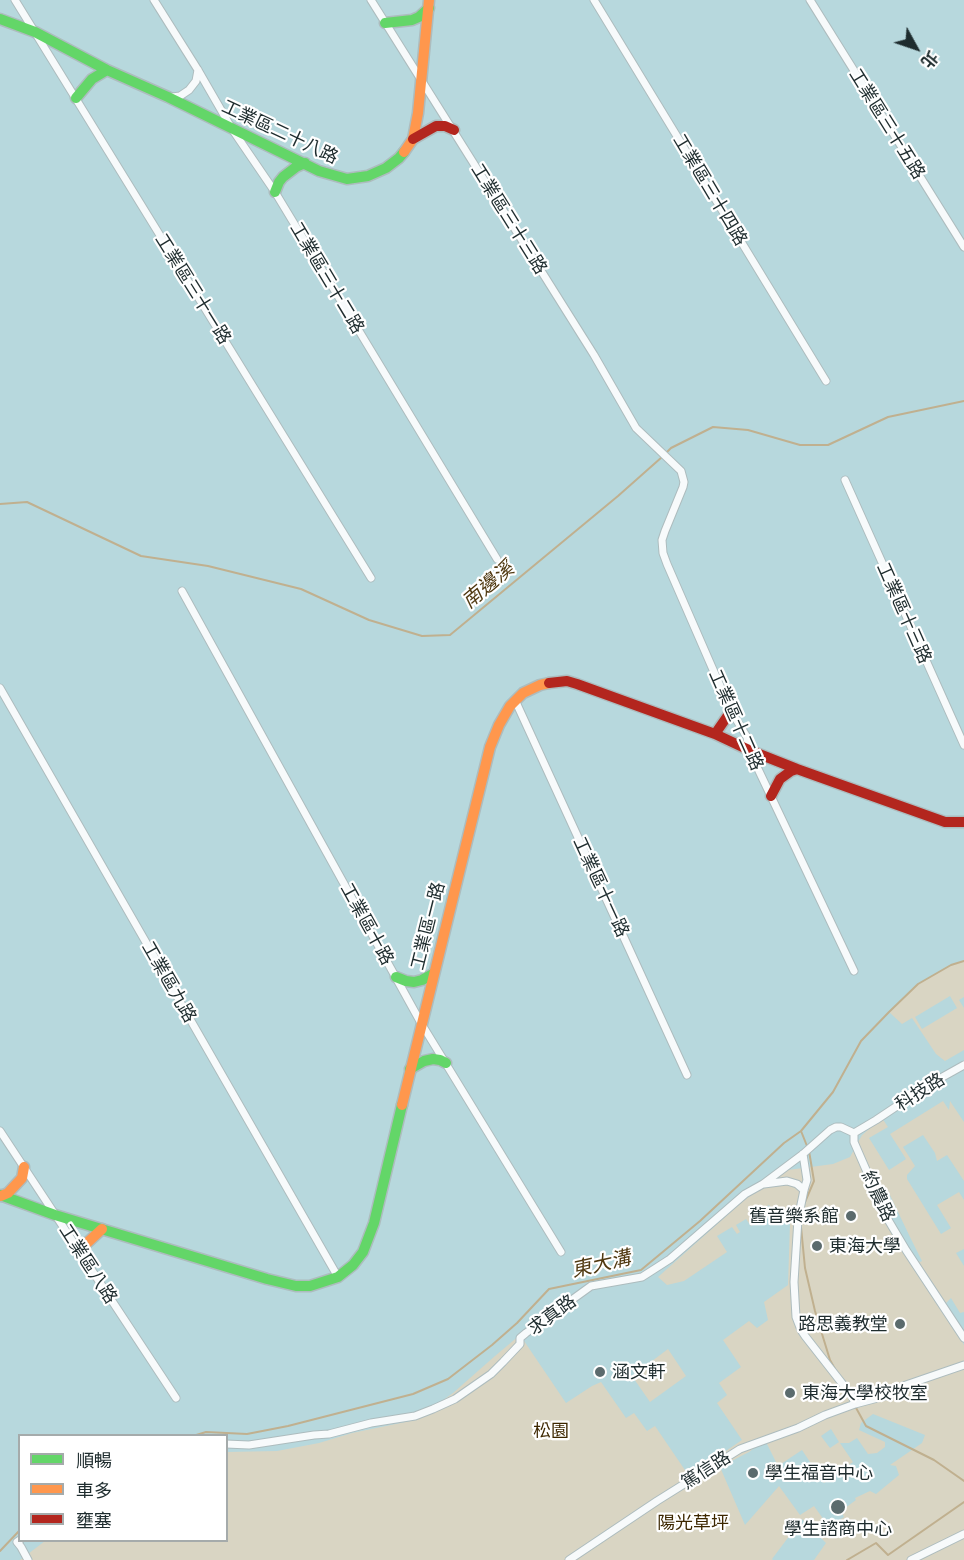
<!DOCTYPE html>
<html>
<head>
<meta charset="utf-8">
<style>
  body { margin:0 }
  #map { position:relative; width:964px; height:1560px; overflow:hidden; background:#cbdfe2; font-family:"Golos Text","Noto Sans TC",sans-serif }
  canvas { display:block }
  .legend { position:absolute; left:18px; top:1434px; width:210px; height:108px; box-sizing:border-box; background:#fff; border:2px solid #a5abab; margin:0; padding:8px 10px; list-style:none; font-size:18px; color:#1e2c2e }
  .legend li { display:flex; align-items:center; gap:12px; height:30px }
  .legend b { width:30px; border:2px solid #a5abab }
  .north { position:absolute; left:886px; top:18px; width:60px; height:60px; -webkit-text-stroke:4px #fff; paint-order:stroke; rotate:130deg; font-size:16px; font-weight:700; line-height:24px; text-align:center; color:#1e2c2e }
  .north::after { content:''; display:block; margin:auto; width:21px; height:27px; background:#1e2c2e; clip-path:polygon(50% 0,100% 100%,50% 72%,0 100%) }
</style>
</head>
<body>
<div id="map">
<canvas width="964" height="1560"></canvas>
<ul class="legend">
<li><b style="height:8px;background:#63d668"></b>順暢</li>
<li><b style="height:8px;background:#ff974d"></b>車多</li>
<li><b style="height:8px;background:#b3261e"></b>壅塞</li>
</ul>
<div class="north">北</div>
</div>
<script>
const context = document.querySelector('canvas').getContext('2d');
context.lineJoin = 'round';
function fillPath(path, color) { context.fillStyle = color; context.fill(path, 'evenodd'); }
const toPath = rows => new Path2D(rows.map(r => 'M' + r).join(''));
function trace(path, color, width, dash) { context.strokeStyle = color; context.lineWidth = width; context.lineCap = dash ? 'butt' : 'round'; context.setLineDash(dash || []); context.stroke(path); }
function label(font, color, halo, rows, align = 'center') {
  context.font = font + ' "Golos Text","Noto Sans TC",sans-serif'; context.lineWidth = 4.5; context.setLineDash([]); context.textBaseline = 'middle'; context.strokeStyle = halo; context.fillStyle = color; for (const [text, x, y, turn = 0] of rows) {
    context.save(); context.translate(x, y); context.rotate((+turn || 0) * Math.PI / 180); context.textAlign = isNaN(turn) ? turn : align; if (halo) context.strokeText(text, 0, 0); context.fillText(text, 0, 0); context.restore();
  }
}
const built = toPath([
  [0,0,964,0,964,1560,0,1560],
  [20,1436,226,1436,226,1540,20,1540]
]);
const green = toPath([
  [964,961,964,997,959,1000,964,1008,964,1050,945,1061,936,1054,912,1018,902,1024,889,1012,918,984,951,965],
  [950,996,957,1008,922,1029,915,1017],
  [943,1101,949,1110,950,1101,964,1122,964,1181,947,1155,937,1161,935,1153,923,1135,903,1147,915,1166,907,1175,907,1179,941,1234,951,1228,937,1205,959,1192,964,1200,964,1249,956,1253,964,1266,964,1312,960,1313,951,1298,945,1304,964,1345,964,1560,814,1560,826,1543,802,1519,772,1559,773,1560,20,1560,45,1541,226,1540,227,1452,277,1451,319,1443,352,1433,415,1420,453,1393,495,1356,520,1335,566,1403,592,1386,601,1382,626,1418,634,1413,647,1431,655,1426,689,1476,742,1440,717,1403,727,1395,719,1383,741,1367,723,1340,749,1321,757,1328,768,1320,764,1302,788,1285,790,1223,778,1219,769,1205,752,1216,756,1223,751,1226,746,1219,736,1225,740,1232,737,1234,732,1227,717,1236,727,1252,684,1281,667,1285,658,1277,752,1193,788,1170,833,1164,850,1157,862,1135,882,1118,888,1127,869,1138,889,1170,906,1159,890,1134],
  [887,1189,910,1237,922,1261,920,1262,909,1253,878,1195],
  [873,1414,925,1435,922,1443,890,1465,896,1466,899,1475,876,1494,870,1491,855,1498,856,1500,841,1511,844,1517,829,1527,814,1506,800,1515,779,1486,745,1525,720,1467,749,1452,765,1440,778,1466,802,1450,824,1483,853,1462,840,1443,849,1443,857,1438,868,1454,877,1453,885,1447,885,1442,859,1430,861,1423],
  [831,1429,839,1442,830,1448,821,1436],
  [668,1349,686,1376,650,1402,632,1376]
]);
const stream = toPath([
  [666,453,671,448,713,427,748,430,800,445,828,445,888,417,964,401],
  [0,504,27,502,141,556,208,566,301,589,369,620,422,636,450,635,618,496,662,457],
  [801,1131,809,1151,814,1181,805,1202],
  [801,1227,805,1268,815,1311,830,1360,835,1369],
  [855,1406,866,1426,934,1460,964,1481],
  [193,1436,206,1432,247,1434,288,1426,413,1394,448,1379,492,1345,517,1323,549,1289,641,1270,700,1221,784,1143,801,1131,833,1092,861,1041,889,1012,918,984,951,965,964,961],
  [0,1551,20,1530],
  [847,1560,876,1543,888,1555,964,1502]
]);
const street = toPath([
  [15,0,371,578],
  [154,0,198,70,232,129,275,192,497,559],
  [371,0,594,355,636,428,681,471,684,482,683,487,665,531,662,540,663,553,667,564,731,711,747,737,749,750,854,971],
  [594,0,826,381],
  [810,0,964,247],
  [172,97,180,96,189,90,196,81,198,70],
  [845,480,964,745],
  [182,591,421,1023,561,1252],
  [0,688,338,1277],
  [515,700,687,1075],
  [0,1131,176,1398],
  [854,1133,854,1142,887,1218,906,1250,964,1338],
  [854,1133,876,1120,930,1084,964,1065],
  [803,1154,807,1180,804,1190,798,1219,794,1282,796,1317,801,1330,805,1336,852,1396,855,1404],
  [764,1184,787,1181,797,1184,804,1190],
  [226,1444,249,1445,314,1435,329,1434,371,1423,415,1416,433,1409,455,1399,491,1374,503,1362,520,1344,520,1338,526,1333,591,1286,642,1277,670,1259,745,1194,763,1184,803,1154,830,1130,836,1127,841,1127,854,1133],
  [20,1540,17,1542,21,1547,28,1560],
  [569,1560,657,1501,740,1449,798,1428,825,1415,855,1404,889,1395,903,1386,964,1365],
  [911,1560,964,1534]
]);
const fast = toPath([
  [0,19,35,32,107,70,168,97,319,171,347,179,368,176,386,168,399,158,404,152],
  [385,23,412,20,419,17,429,8],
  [76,98,92,79,107,70],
  [275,192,279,182,283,177,296,167,305,163],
  [396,977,406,981,414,982,422,980,433,974],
  [410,1069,424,1061,433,1059,440,1060,446,1063],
  [0,1195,55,1215,267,1279,296,1286,310,1286,338,1277,353,1265,363,1252,374,1223,402,1105]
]);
const slow = toPath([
  [404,152,413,139,418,113,429,0],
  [402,1105,490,747,499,725,510,706,523,693,540,685,549,683],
  [1,1196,8,1193,22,1178,24,1167],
  [80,1252,87,1243,102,1229]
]);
const jam = toPath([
  [413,139,436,126,445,126,454,130],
  [549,683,567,681,577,684,715,734,749,750,797,769,945,822,964,822],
  [715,734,731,711],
  [771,796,780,779,791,771,797,769]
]);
const markers = [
  [851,1216,6,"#5b6b6d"],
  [817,1246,6,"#5b6b6d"],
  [900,1324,6,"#5b6b6d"],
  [600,1372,6,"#5b6b6d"],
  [790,1393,6,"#5b6b6d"],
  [753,1473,6,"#5b6b6d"],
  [838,1507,8,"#5b6b6d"]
];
const streetNames = [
  ["工業區三十五路",887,124,58],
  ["工業區二十八路",280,132,25],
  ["工業區三十四路",710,190,59],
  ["工業區三十三路",509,219,58],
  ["工業區三十二路",327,278,59],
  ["工業區三十一路",193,289,58],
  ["工業區十三路",904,613,66],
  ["工業區十二路",736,720,66],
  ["工業區十一路",601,887,65],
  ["工業區十路",367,924,61],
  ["工業區一路",428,926,-76],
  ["工業區九路",169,982,60],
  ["科技路",920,1092,-32],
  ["約農路",878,1196,65],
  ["工業區八路",88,1264,57],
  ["求真路",552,1315,-36],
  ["篤信路",706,1470,-33]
];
const poiNames = [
  ["舊音樂系館",839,1216,"right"],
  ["東海大學",829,1246],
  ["路思義教堂",888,1324,"right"],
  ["涵文軒",612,1372],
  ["東海大學校牧室",802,1393],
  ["學生福音中心",765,1473],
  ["學生諮商中心",838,1529,"center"]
];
const parkNames = [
  ["松園",551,1431],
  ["陽光草坪",693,1523]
];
const waterNames = [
  ["南邊溪",488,585,-40],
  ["東大溝",601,1264,-13]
];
fillPath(built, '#b7d8dd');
fillPath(green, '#d9d5c3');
trace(stream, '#c0b08f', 2);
trace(street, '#adbcbe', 9);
trace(fast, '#adbcbe', 13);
trace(slow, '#adbcbe', 13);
trace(jam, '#adbcbe', 13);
trace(street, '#f7fafb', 7);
trace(fast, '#63d668', 10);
trace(slow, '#ff974d', 10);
trace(jam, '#b3261e', 10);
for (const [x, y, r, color] of markers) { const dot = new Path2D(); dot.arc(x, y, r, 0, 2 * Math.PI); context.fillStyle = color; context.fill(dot); trace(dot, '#fff', 2); }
label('18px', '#1e2c2e', '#fff', streetNames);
label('18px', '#1e2c2e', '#fff', poiNames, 'left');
label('18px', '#3d2700', '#fff', parkNames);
label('italic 20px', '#503911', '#fff', waterNames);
</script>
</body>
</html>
